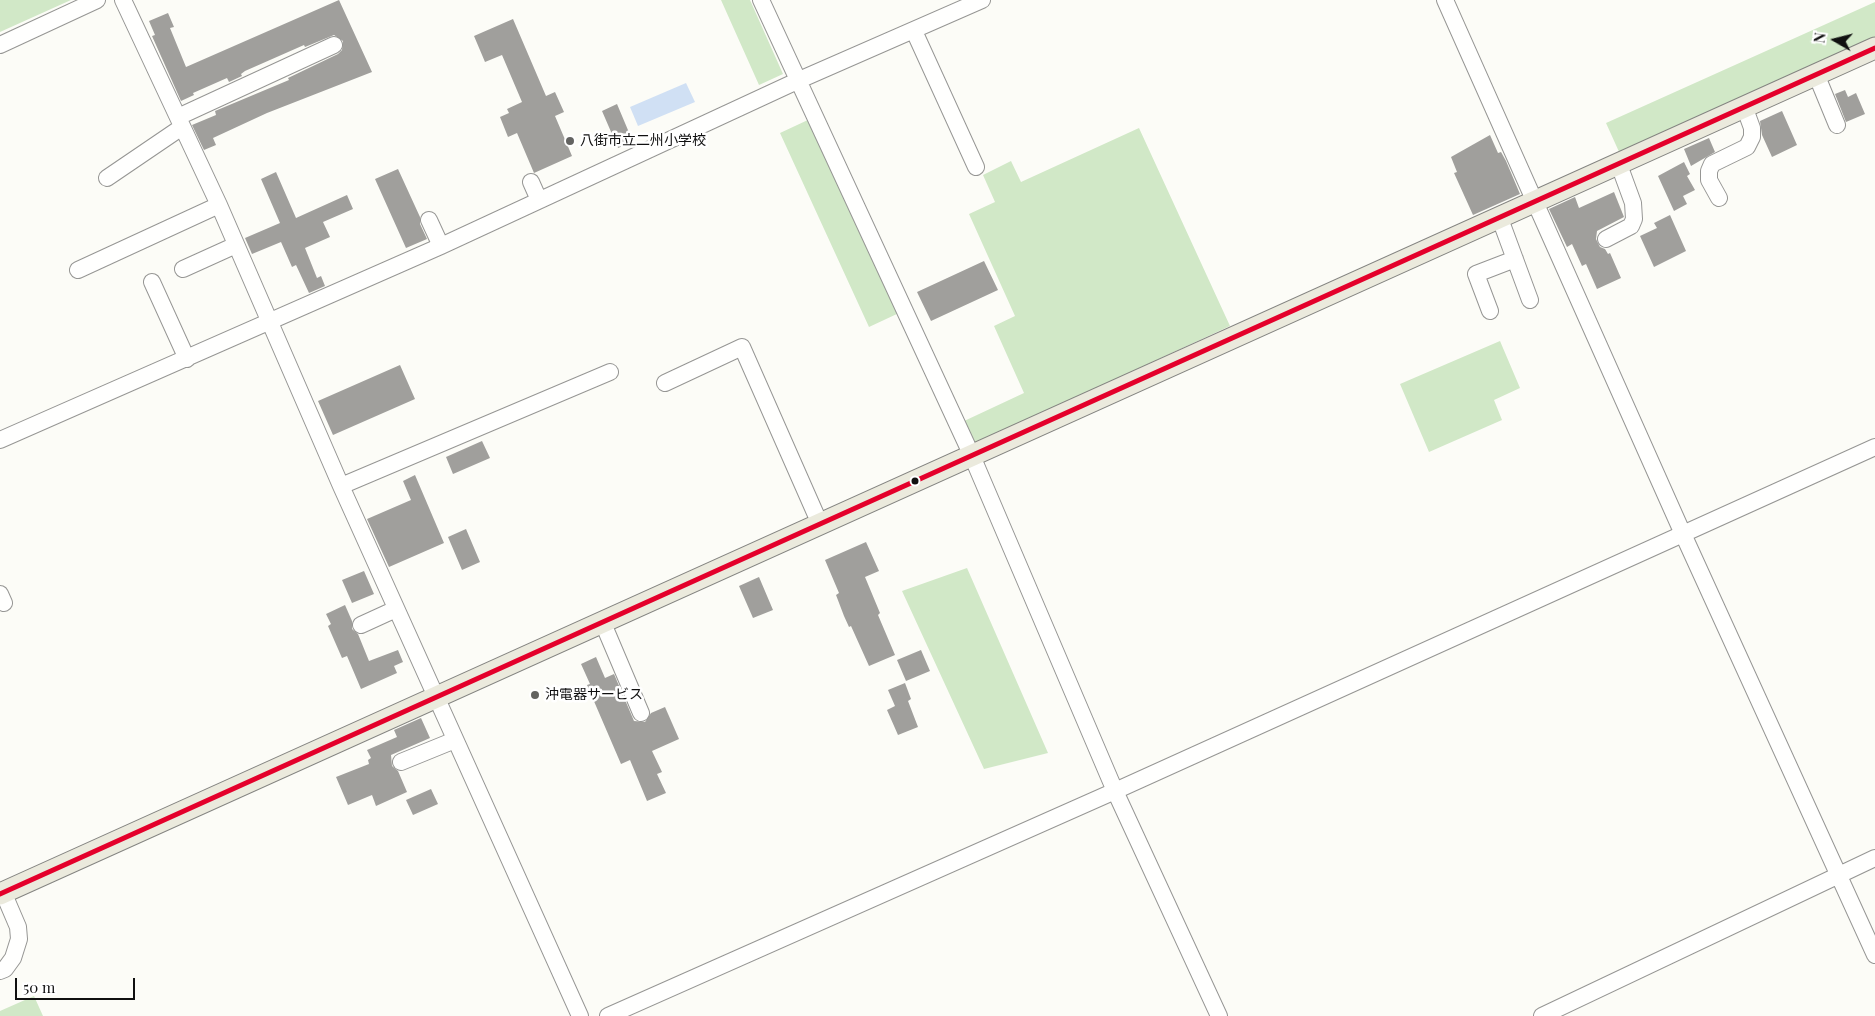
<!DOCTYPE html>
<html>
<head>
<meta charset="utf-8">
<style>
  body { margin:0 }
  #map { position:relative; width:1875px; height:1016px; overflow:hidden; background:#fcfcf7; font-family:"Playfair Display",serif }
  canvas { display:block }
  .north { position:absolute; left:1810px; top:15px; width:50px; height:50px; -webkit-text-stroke:4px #fff; paint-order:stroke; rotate:278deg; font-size:14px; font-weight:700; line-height:20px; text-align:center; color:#101010 }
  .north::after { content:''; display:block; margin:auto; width:18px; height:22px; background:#101010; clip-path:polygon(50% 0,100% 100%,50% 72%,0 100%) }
  .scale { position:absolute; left:15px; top:978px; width:120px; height:22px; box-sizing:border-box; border:2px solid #101010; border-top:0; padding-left:6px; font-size:15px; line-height:18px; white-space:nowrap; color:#101010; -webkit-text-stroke:4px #fff; paint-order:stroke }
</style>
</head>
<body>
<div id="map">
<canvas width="1875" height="1016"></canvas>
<div class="north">N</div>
<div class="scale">50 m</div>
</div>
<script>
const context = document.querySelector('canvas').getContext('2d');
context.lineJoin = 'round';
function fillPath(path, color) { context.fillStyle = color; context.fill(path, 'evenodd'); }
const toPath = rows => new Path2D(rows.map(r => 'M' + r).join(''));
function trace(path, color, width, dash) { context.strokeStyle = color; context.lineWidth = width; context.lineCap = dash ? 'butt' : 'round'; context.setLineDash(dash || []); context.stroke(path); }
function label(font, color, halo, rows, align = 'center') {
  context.font = font + ' "Playfair Display","Noto Sans JP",serif'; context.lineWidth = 5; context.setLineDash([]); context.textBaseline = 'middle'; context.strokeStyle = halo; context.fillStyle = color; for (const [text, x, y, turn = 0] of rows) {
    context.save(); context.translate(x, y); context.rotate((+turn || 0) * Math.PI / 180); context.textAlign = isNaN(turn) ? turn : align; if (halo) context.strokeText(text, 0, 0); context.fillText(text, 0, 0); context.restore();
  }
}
const forest = toPath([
  [0,0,71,0,0,32],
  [721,0,750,0,783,74,759,85],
  [1875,2,1875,39,1620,154,1606,123],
  [810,119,899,313,869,327,780,133],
  [1139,128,1230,326,973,445,962,422,1024,393,994,326,1015,316,969,214,995,202,983,175,1011,161,1021,182],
  [1500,341,1520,388,1494,400,1502,420,1429,452,1400,384],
  [967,568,1048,753,984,769,902,591],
  [34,996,43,1016,0,1016,0,1011]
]);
const water = toPath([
  [686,83,695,102,638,126,630,107]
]);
const building = toPath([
  [339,0,372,72,267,113,213,138,216,145,204,150,192,125,216,115,215,111,289,80,288,78,338,54,342,50,343,41,334,35,305,47,304,45,245,71,241,74,242,76,229,82,227,78,193,93,194,95,181,101,152,36,155,35,149,21,168,13,174,27,170,28,186,67],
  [513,19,546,96,555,92,564,112,555,116,572,156,534,173,517,133,508,137,500,117,509,113,507,109,522,102,502,55,485,62,474,36],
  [1845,90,1848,97,1856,93,1865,114,1846,122,1835,94],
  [617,104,633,142,618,148,602,111],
  [1782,111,1797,145,1772,157,1762,135,1760,121],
  [1490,135,1498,153,1501,152,1506,161,1520,194,1473,215,1454,173,1457,172,1451,157],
  [1709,138,1715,152,1691,166,1684,149],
  [1684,162,1690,174,1687,176,1695,190,1683,196,1687,204,1674,211,1658,176],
  [398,169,420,217,420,224,427,239,406,248,375,179],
  [276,172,296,218,347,195,353,209,323,222,330,237,305,248,317,278,321,276,325,286,309,293,296,265,292,267,281,242,252,254,245,238,280,223,261,179],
  [1614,192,1624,217,1597,231,1596,239,1600,247,1605,249,1608,254,1610,253,1621,278,1597,289,1586,264,1582,266,1572,244,1567,247,1549,209,1575,197,1579,208],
  [1670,215,1686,251,1654,267,1640,236,1657,228,1654,223],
  [984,261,998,290,931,321,917,292],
  [400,365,415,399,333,435,318,401],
  [482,441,490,458,453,474,446,457],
  [415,475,444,543,389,567,367,519,411,500,403,481],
  [466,529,480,562,462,570,448,537],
  [866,542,879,571,865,577,880,613,878,615,895,655,869,666,851,626,849,627,844,616,836,595,839,593,825,560],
  [364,571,374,594,352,603,342,580],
  [759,577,773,610,753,618,739,586],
  [345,605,352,621,352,629,358,634,369,661,398,650,403,662,394,666,397,673,361,689,347,656,342,658,328,626,331,624,326,614],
  [921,650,930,671,906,681,897,660],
  [596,657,605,678,614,674,634,721,645,722,651,713,665,707,679,739,652,751,662,772,657,774,666,793,647,801,630,760,621,764,587,685,590,684,581,664],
  [905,683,911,699,908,701,918,727,898,735,887,710,895,706,888,690],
  [421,718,430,738,391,755,392,766,398,771,407,792,376,806,372,795,348,805,336,777,369,764,368,760,371,758,367,750,397,737,394,730],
  [431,789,438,804,413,815,406,800]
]);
const minor = toPath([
  [123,0,219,205,341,486,580,1016],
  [761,0,972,456,1115,791,1219,1016],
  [1445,0,1683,534,1875,955],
  [914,31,976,167],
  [0,45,97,0],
  [1816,74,1837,125],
  [178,117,334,45],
  [107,178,182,127],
  [531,182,539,200],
  [1719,198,1709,180,1709,171,1712,164,1747,147,1752,137,1752,128,1744,106],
  [1499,216,1530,300],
  [429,220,441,246],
  [1606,239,1631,226,1634,219,1633,203,1618,162],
  [183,269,236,245],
  [78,270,219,205],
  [152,282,187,359],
  [1490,311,1476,274,1515,259],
  [665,383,742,347,820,524],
  [0,440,441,246,797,81,982,0],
  [341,486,610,372],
  [0,594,4,603],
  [602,621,641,713],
  [361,625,396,609],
  [401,762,455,740],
  [0,971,5,969,13,958,19,939,18,927,3,892],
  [608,1016,1115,791,1875,447],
  [1542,1016,1875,858]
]);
const major = toPath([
  [0,894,1875,48]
]);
const bus1 = toPath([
  [0,894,1875,48]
]);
const markers = [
  [570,141,5,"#636361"],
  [915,481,4.5,"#101010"],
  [535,695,5,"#636361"]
];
const poiNames = [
  ["八街市立二州小学校",580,141],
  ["沖電器サービス",545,695]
];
fillPath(forest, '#d1e8c7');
fillPath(water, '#d0e0f4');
fillPath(building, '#a09f9c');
trace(minor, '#969694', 18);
trace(major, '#848481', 23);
trace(minor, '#fffffe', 16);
trace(major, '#ebeadd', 21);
trace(bus1, '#e4002b', 5);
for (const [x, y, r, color] of markers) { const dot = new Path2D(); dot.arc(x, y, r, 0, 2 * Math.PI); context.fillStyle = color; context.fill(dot); trace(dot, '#fff', 2); }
label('14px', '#101010', '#fff', poiNames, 'left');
</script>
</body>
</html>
